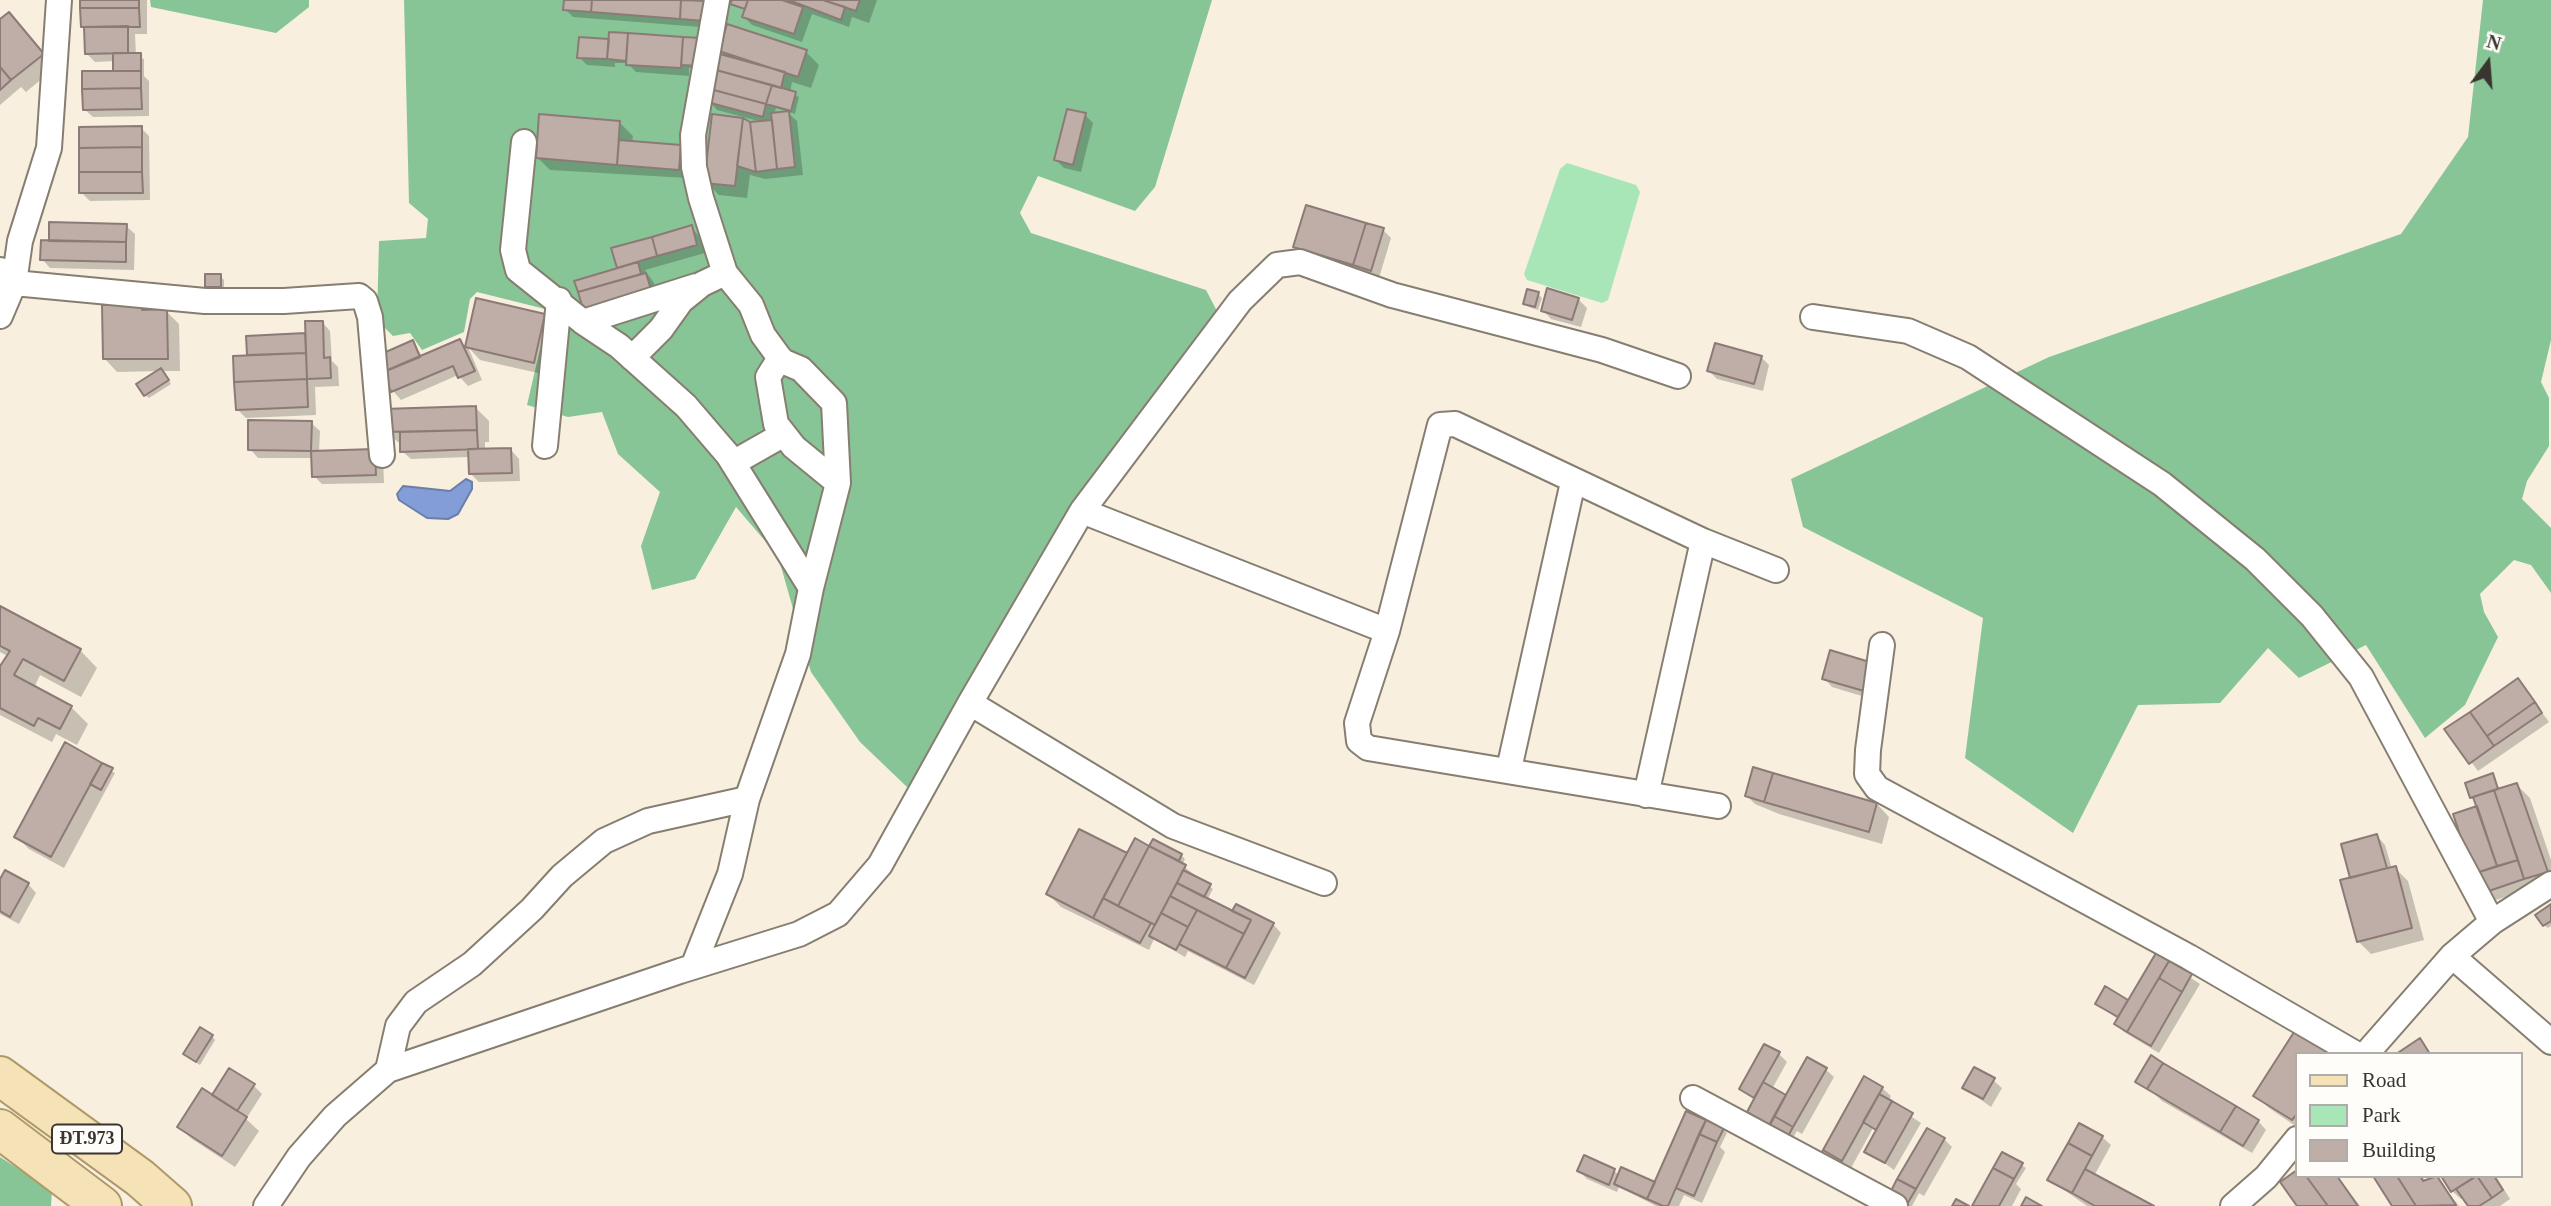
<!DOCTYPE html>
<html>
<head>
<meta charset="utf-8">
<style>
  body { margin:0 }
  #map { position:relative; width:2551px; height:1206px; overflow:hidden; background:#f8efdf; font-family:"Times New Roman",serif }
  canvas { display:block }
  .legend { position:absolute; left:2295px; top:1052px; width:228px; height:126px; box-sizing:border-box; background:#fffdfa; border:2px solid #b0ada9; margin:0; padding:9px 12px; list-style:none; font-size:21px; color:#39352f }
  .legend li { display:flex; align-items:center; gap:14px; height:35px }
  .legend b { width:35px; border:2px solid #b0ada9 }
  .north { position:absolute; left:2453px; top:28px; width:70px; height:70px; -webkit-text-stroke:5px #fffdfa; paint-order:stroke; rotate:16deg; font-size:19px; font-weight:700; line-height:28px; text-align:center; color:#39352f }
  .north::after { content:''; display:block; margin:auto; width:24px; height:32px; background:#39352f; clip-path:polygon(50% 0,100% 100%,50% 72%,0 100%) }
</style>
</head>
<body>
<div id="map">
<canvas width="2551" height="1206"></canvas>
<ul class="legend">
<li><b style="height:9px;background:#f5e2b6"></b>Road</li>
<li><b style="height:19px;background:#a9e6b7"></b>Park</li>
<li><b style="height:19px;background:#bfada8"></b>Building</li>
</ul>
<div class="north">N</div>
</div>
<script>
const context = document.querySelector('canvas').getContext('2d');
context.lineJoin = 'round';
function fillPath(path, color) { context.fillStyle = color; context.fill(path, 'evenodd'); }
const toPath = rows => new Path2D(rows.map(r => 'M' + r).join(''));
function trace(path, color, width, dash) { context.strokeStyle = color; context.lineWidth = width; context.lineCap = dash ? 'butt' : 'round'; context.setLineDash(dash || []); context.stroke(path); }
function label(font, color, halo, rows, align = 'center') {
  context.font = font + ' "Times New Roman",serif'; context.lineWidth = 5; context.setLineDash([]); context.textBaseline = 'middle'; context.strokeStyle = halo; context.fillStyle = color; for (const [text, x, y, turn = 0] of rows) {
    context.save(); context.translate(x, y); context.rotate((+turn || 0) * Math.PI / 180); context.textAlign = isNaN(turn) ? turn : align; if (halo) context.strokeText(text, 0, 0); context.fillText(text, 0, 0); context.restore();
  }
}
const green = toPath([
  [1567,163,1636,185,1640,192,1608,300,1602,303,1527,280,1524,274,1560,169]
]);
const forest = toPath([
  [150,0,309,0,309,7,276,33,151,7],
  [404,0,1212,0,1155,187,1135,211,1038,176,1020,213,1031,233,1206,290,1218,313,920,777,907,787,860,742,811,672,778,556,736,507,695,579,652,590,641,546,660,492,618,454,602,412,568,417,527,405,549,310,477,292,470,299,464,332,422,350,410,333,393,336,377,320,379,241,426,238,428,219,409,203],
  [2483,0,2551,0,2551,340,2541,382,2549,398,2549,446,2527,481,2522,499,2551,528,2551,593,2531,565,2514,560,2480,594,2484,612,2498,637,2465,705,2425,738,2366,645,2299,678,2268,648,2220,703,2138,705,2073,833,1965,758,1983,618,1803,527,1791,479,2049,357,2401,234,2468,137],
  [0,1157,52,1190,51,1206,0,1206]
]);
const water = toPath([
  [466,479,472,482,472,489,458,514,448,519,427,518,399,500,397,494,403,486,450,491,466,479]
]);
const shadow = toPath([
  [82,0,147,0,147,34,135,34,136,55,144,59,144,76,149,81,149,116,93,117,84,109,115,73,115,61,95,62,86,53],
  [565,0,678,0,713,28,573,17,565,9],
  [734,0,877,0,869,23,852,17,849,27,812,14,802,42,752,25,744,17,754,10,734,6],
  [9,14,56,67,26,92,21,87,0,105,0,21],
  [611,34,700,40,702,69,689,68,689,76,636,72,627,63,615,63,615,67,587,65,579,57,610,40],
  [721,50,806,52,819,65,811,88,792,82,790,92,799,97,795,114,776,108,774,115,788,113,797,121,803,175,765,179,750,175,747,198,719,195,706,182,750,124,762,122,717,110,709,101,729,59],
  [1085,115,1093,123,1081,172,1064,168,1056,160],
  [620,123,633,136,632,143,680,147,689,156,687,178,550,170,537,157],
  [141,128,149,136,150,200,90,201,81,192],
  [126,226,135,234,134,270,50,268,42,259],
  [691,227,699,236,705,253,645,270,654,283,659,301,585,311,576,282,619,269,613,250],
  [1383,230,1391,238,1379,278,1308,260,1295,247],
  [220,276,224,280,224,290,210,290,206,286],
  [1538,294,1542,298,1538,310,1529,307,1525,303],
  [1578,299,1587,308,1581,327,1551,319,1543,310],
  [478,300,544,315,557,328,547,375,480,360,468,347,482,380,468,386,458,375,401,400,393,391,381,356,412,342,423,357,460,341,467,348],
  [141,307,146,311,166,311,179,324,180,371,163,371,171,384,149,398,145,395,160,371,117,372,105,359],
  [322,322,330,331,332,361,338,367,339,386,315,387,316,415,246,418,237,409,248,357,248,337,307,335],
  [1761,357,1769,365,1763,391,1717,379,1709,371],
  [476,408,489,421,489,442,485,442,485,451,511,450,519,459,520,481,479,482,470,473,470,457,411,459,402,451,402,445,385,432],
  [311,423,320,431,319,452,383,460,384,483,322,484,314,476,313,458,258,458,250,449],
  [0,608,80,650,97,668,81,697,40,675,34,688,71,707,88,724,77,745,56,734,52,742,0,715,0,668,9,657,0,652],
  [1831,652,1872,699,1832,687,1824,678],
  [2518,680,2549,722,2478,771,2447,730],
  [66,745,115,773,64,868,29,849,16,836],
  [2492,775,2499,791,2517,785,2530,798,2551,860,2551,887,2539,891,2529,881,2532,888,2490,902,2455,815,2479,807,2472,797],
  [1747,796,1877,804,1889,817,1882,844,1779,814,1755,804],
  [2377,836,2385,845,2392,869,2395,868,2408,881,2424,940,2371,954,2358,941,2352,879],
  [1151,846,1181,855,1185,859,1182,865,1213,889,1207,900,1233,913,1273,924,1281,933,1254,985,1188,951,1185,957,1154,939,1149,950,1061,907,1048,894],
  [0,883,28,884,36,893,19,924,0,914],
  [2551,906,2551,926,2548,928,2544,925],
  [2156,955,2200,984,2159,1053,2124,1032,2116,1024,2119,1020,2097,1004,2106,989,2129,1002],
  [2297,1032,2297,1127,2269,1108,2256,1095],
  [212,1036,215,1040,200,1065,189,1058],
  [1779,1054,1787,1062,1772,1089,1787,1098,1825,1069,1834,1077,1802,1134,1797,1131,1788,1146,1749,1112,1755,1100,1741,1089],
  [1993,1080,2002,1088,1991,1107,1964,1088],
  [254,1086,262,1094,246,1119,259,1131,235,1167,192,1139,179,1127,213,1097],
  [1882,1088,1891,1096,1888,1101,1921,1123,1894,1170,1867,1151,1878,1131,1873,1128,1851,1168,1845,1165,1840,1174,1822,1164],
  [2150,1089,2258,1121,2266,1130,2252,1153,2162,1101],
  [1723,1129,1727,1133,1720,1147,1725,1152,1702,1203,1684,1195,1679,1206,1656,1206,1619,1187,1617,1192,1587,1179,1579,1171,1614,1171,1619,1175,1655,1184],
  [2102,1137,2111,1145,2094,1176,2150,1206,2087,1206,2050,1180],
  [1944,1139,1952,1147,1924,1196,1919,1193,1912,1206,1899,1206],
  [2003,1154,2026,1168,2016,1184,2021,1189,2012,1206,1974,1206],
  [2297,1172,2297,1176,2337,1176,2360,1206,2299,1206,2282,1182],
  [2375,1176,2422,1176,2426,1181,2435,1176,2459,1206,2395,1206],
  [2443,1176,2496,1176,2510,1199,2500,1206,2470,1206,2464,1197,2461,1199,2452,1191]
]);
const building = toPath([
  [80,0,139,0,139,8,80,8,80,0],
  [564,0,592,0,591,12,563,10,564,0],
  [592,0,681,0,680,19,591,12,592,0],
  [681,0,707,1,705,21,680,19,681,0],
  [732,0,748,0,745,9,730,4,732,0],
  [748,0,782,0,803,7,794,34,742,17,748,0],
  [789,0,823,0,845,7,841,20,789,0],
  [823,0,860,0,856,11,823,0],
  [80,8,139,8,140,27,81,27,80,8],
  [9,12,44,54,11,80,0,67,0,19,9,12],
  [727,24,807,50,798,77,719,51,727,24],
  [128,26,128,53,85,54,84,27,128,26],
  [609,32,628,33,626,61,607,59,609,32],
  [628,33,683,37,681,68,626,65,628,33],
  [579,37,609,39,607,59,577,58,579,37],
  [683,37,701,38,699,66,681,65,683,37],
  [113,53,141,53,141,71,113,71,113,53],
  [720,54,785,72,781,88,716,70,720,54],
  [0,67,11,80,0,90,0,67],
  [716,70,772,85,766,104,710,89,716,70],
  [82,71,141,71,141,88,82,89,82,71],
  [772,85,796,92,791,111,766,104,772,85],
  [141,88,142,109,83,110,82,89,141,88],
  [710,89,766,104,763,117,707,102,710,89],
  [1067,109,1086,113,1073,165,1054,160,1067,109],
  [789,111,795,167,777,169,771,113,789,111],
  [539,114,620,121,617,165,536,158,539,114],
  [712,114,743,118,735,186,704,183,712,114],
  [743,118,750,122,756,172,737,166,743,118],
  [772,120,777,169,756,172,750,122,772,120],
  [142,126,142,147,79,148,79,127,142,126],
  [619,140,681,145,679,170,617,165,619,140],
  [142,147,142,172,79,172,79,148,142,147],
  [79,172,142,172,143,193,79,193,79,172],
  [1306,205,1366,223,1353,265,1293,247,1306,205],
  [49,222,127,224,126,242,49,241,49,222],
  [1366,223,1384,228,1371,271,1353,265,1366,223],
  [692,225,697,245,657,256,652,237,692,225],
  [652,237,657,256,617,268,611,248,652,237],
  [41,240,126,242,126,262,40,260,41,240],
  [638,262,641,274,578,292,574,281,638,262],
  [646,273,652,293,584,312,578,292,646,273],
  [205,274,221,274,221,287,205,287,205,274],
  [1547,288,1579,298,1572,320,1541,311,1547,288],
  [1527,289,1539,292,1535,307,1523,304,1527,289],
  [476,298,545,314,534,363,465,347,476,298],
  [102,305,142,305,142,310,167,309,168,359,103,359,102,305],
  [305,321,323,321,324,358,330,357,331,378,307,379,305,321],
  [305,333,306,353,247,355,246,336,305,333],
  [460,339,475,371,458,378,453,366,391,392,383,372,460,339],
  [413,340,420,357,386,371,379,355,413,340],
  [1715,343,1762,356,1754,384,1707,371,1715,343],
  [306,353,307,379,234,382,233,356,306,353],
  [161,368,169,380,144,396,136,384,161,368],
  [307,379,308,407,236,410,234,382,307,379],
  [476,406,477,430,383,432,383,409,476,406],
  [248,420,312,421,311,451,248,450,248,420],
  [477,430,478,449,400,452,400,432,477,430],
  [511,448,512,473,469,474,468,449,511,448],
  [375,449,376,475,312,477,311,451,375,449],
  [0,606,81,649,64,681,23,659,14,675,72,706,60,729,38,718,34,726,0,708,0,666,10,651,0,646,0,606],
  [1830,650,1873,663,1864,691,1822,679,1830,650],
  [2518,678,2535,702,2487,736,2470,712,2518,678],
  [2535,702,2542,713,2494,746,2487,736,2535,702],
  [2470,712,2494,746,2469,764,2444,729,2470,712],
  [65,742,102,763,51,857,14,837,65,742],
  [102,763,113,768,101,790,90,784,102,763],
  [1753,767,1773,773,1764,802,1745,796,1753,767],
  [1773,773,1877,803,1869,832,1764,802,1773,773],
  [2493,773,2498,789,2470,798,2465,783,2493,773],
  [2517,783,2548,872,2524,879,2494,790,2517,783],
  [2494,790,2518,860,2497,866,2473,797,2494,790],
  [2477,806,2497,866,2473,874,2453,814,2477,806],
  [1079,829,1127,853,1093,918,1046,894,1079,829],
  [2377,834,2387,868,2350,878,2341,844,2377,834],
  [1135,838,1149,846,1118,906,1103,898,1135,838],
  [1153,839,1182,854,1179,861,1149,846,1153,839],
  [1149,846,1186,865,1155,925,1118,906,1149,846],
  [2518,860,2524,879,2480,894,2473,874,2518,860],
  [2396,866,2412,928,2357,942,2340,880,2396,866],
  [5,870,29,883,10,917,0,911,0,879,5,870],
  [1183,870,1211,884,1204,897,1177,883,1183,870],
  [1177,883,1251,920,1244,934,1170,896,1177,883],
  [1170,896,1197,910,1188,927,1161,913,1170,896],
  [1103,898,1151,923,1140,943,1093,918,1103,898],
  [1236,904,1274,923,1245,978,1226,968,1251,920,1232,911,1236,904],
  [2551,904,2551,921,2543,926,2535,915,2551,904],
  [1197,910,1244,934,1226,968,1179,944,1197,910],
  [1161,913,1188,927,1176,950,1149,936,1161,913],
  [2156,953,2169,961,2127,1032,2114,1024,2156,953],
  [2169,961,2192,974,2182,992,2159,978,2169,961],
  [2159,978,2182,992,2151,1046,2127,1032,2159,978],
  [2105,986,2128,1000,2118,1017,2095,1004,2105,986],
  [200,1027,213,1035,196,1062,183,1054,200,1027],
  [2296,1029,2334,1054,2297,1054,2297,1114,2292,1120,2253,1096,2296,1029],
  [2420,1038,2430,1054,2396,1054,2420,1038],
  [1764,1044,1780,1052,1754,1098,1739,1089,1764,1044],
  [2151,1055,2163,1063,2147,1089,2135,1082,2151,1055],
  [1807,1057,1827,1068,1793,1127,1774,1116,1807,1057],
  [2163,1063,2236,1106,2220,1132,2147,1089,2163,1063],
  [1974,1067,1995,1078,1983,1099,1962,1088,1974,1067],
  [229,1068,255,1084,237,1111,212,1095,229,1068],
  [1864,1076,1883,1087,1842,1161,1823,1150,1864,1076],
  [1763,1082,1786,1095,1770,1125,1747,1112,1763,1082],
  [202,1088,247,1117,222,1156,177,1127,202,1088],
  [1879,1094,1892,1101,1876,1130,1863,1122,1879,1094],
  [1892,1101,1913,1113,1885,1163,1864,1152,1892,1101],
  [2236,1106,2259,1120,2243,1146,2220,1132,2236,1106],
  [1686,1111,1706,1120,1668,1206,1663,1206,1647,1199,1686,1111],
  [1774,1116,1793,1127,1784,1144,1765,1133,1774,1116],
  [1706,1120,1724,1128,1717,1142,1699,1134,1706,1120],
  [2079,1123,2103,1136,2092,1156,2068,1143,2079,1123],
  [1927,1128,1945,1138,1916,1189,1897,1179,1927,1128],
  [1699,1134,1717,1142,1694,1196,1676,1188,1699,1134],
  [2068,1143,2092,1156,2072,1193,2047,1180,2068,1143],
  [1823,1150,1842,1161,1836,1172,1816,1161,1823,1150],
  [2002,1152,2023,1163,2014,1179,1993,1168,2002,1152],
  [1584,1155,1615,1169,1609,1185,1577,1171,1584,1155],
  [1621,1167,1655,1182,1647,1199,1614,1184,1621,1167],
  [1993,1168,2014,1179,1999,1206,1972,1206,1993,1168],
  [2085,1169,2154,1206,2095,1206,2072,1193,2085,1169],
  [2297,1170,2297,1176,2306,1176,2328,1206,2297,1206,2280,1182,2297,1170],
  [2306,1176,2337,1176,2358,1206,2328,1206,2306,1176],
  [2373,1176,2397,1176,2416,1206,2392,1206,2373,1176],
  [2397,1176,2420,1176,2423,1181,2437,1176,2456,1205,2416,1206,2397,1176],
  [2441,1176,2476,1176,2451,1192,2441,1176],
  [2477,1176,2492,1198,2479,1206,2468,1206,2456,1189,2477,1176],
  [2477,1176,2494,1176,2503,1190,2492,1198,2477,1176],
  [1897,1179,1916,1189,1906,1206,1887,1199,1897,1179],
  [2026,1197,2042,1206,2021,1206,2026,1197],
  [1956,1199,1969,1206,1952,1206,1956,1199]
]);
const street = toPath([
  [717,0,693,135,694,167,701,198,725,273,751,305,763,335,782,361,801,369,834,403,838,483,811,588],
  [524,142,513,250,518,270,583,322,619,346,686,406,728,455,811,588,798,654,747,799,730,874,693,967],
  [0,270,14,283,205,301,284,301,359,296,365,301,370,317,382,455],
  [0,316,14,283,20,241,49,148,59,0],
  [1813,317,1908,331,1968,357,2162,484,2255,559,2312,616,2361,677,2492,922],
  [583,322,696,286],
  [632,358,661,329,681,301,702,284,725,273],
  [780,358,768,377,776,424,794,447,838,483],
  [545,446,559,300],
  [733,463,784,434],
  [1082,511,1387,631],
  [1882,645,1868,750,1867,774,1877,788,2189,957,2356,1054],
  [970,703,1173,826,1324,883],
  [1509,769,1573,482],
  [1646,795,1703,541],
  [1718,806,1368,748,1359,741,1357,723,1387,631,1440,425,1455,424,1703,541,1776,570],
  [2452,956,2551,1042],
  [2366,1054,2452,956,2492,922,2551,884],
  [388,1070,398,1026,416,1002,472,964,532,909,562,876,604,841,648,821,747,799],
  [1693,1098,1895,1206],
  [266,1206,299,1157,335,1116,388,1070,680,971,799,934,838,914,880,865,970,703,1082,511,1240,301,1277,265,1300,262,1392,295,1602,350,1678,376],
  [2233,1206,2266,1177,2297,1139]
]);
const primary = toPath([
  [0,1076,140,1178,172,1206],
  [0,1129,102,1206]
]);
const shields = [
  [87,1139,70]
];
const shieldNames = [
  ["ĐT.973",87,1139]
];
fillPath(green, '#a9e6b7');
fillPath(forest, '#88c596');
fillPath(water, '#829dd8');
trace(water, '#6c7ea5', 2);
fillPath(shadow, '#0003');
fillPath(building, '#bfada8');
trace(building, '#8c7a76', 2);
trace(street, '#867e70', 28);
trace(primary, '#af9968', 42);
trace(street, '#fff', 24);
trace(primary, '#f5e2b6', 38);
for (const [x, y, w] of shields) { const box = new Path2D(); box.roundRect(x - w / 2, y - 14.5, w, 29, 5); context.fillStyle = '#fffdfa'; context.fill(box); trace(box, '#39352f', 2); }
label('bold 18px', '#39352f', null, shieldNames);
</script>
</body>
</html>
